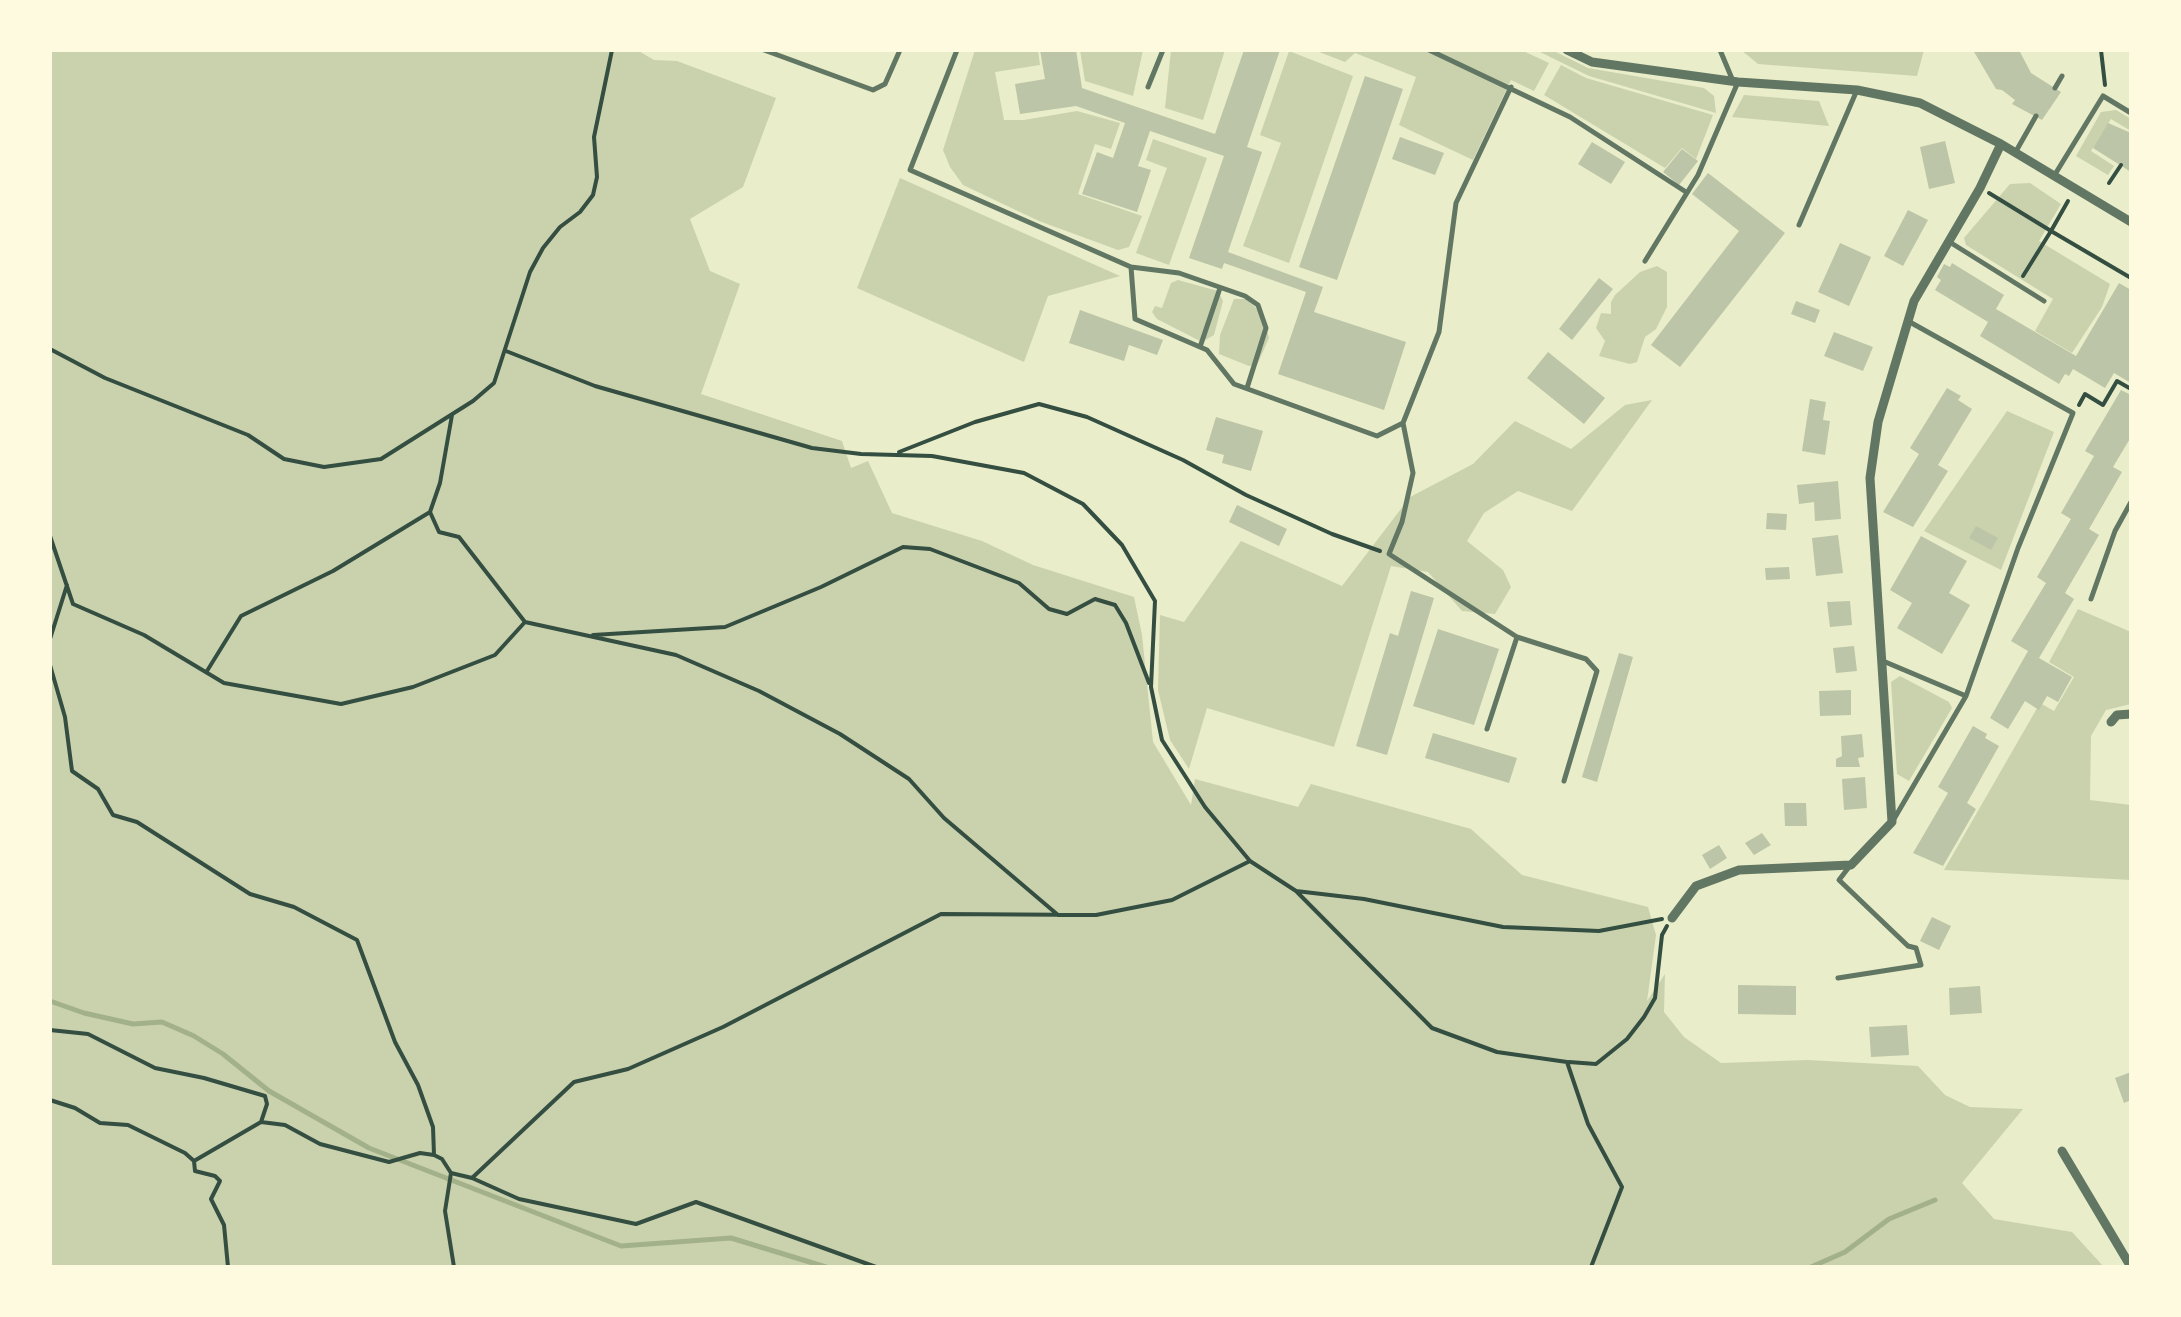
<!DOCTYPE html>
<html>
<head>
<meta charset="utf-8">
<style>
  body { margin:0 }
  #map { position:relative; width:2181px; height:1317px; overflow:hidden; background:#e9edc9; font-family:"DM Sans",sans-serif }
  canvas { display:block }
  .frame { position:absolute; inset:0; border:52px solid #fefae0; pointer-events:none }
</style>
</head>
<body>
<div id="map">
<canvas width="2181" height="1317"></canvas>
<div class="frame"></div>
</div>
<script>
const context = document.querySelector('canvas').getContext('2d');
context.lineJoin = 'round';
function fillPath(path, color) { context.fillStyle = color; context.fill(path, 'evenodd'); }
const toPath = rows => new Path2D(rows.map(r => 'M' + r).join(''));
function trace(path, color, width, dash) { context.strokeStyle = color; context.lineWidth = width; context.lineCap = dash ? 'butt' : 'round'; context.setLineDash(dash || []); context.stroke(path); }
const green = toPath([
  [50,50,637,50,654,60,677,61,776,98,743,187,690,219,710,271,740,284,701,394,842,441,851,468,868,461,892,513,982,541,1033,565,1134,597,1142,635,1153,742,1191,805,1195,779,1298,807,1311,784,1471,829,1522,875,1648,907,1656,935,1647,1001,1665,974,1664,1012,1684,1037,1721,1063,1808,1060,1918,1066,1945,1095,1970,1107,2023,1109,1962,1183,1994,1219,2072,1232,2104,1267,50,1267],
  [975,50,1038,50,1040,65,995,72,1004,120,1024,120,1077,111,1120,123,1111,149,1095,144,1078,194,1142,216,1129,247,1118,250,1039,221,963,185,950,167,943,150],
  [1080,50,1143,50,1133,96,1085,81],
  [1171,50,1225,50,1203,120,1165,108],
  [1314,50,1521,50,1549,63,1534,91,1511,80,1473,160,1399,125,1416,77,1355,53,1345,62],
  [1536,50,1552,50,1588,68,1704,88,1714,96,1716,113,1589,76],
  [1741,50,1924,50,1917,76,1758,64],
  [1289,51,1353,76,1289,263,1243,246,1281,143,1260,135],
  [1561,65,1586,78,1713,115,1696,159,1682,148,1665,168,1544,95],
  [1744,95,1819,101,1829,126,1732,117],
  [2116,110,2131,119,2131,131,2111,119,2091,151,2114,166,2108,175,2076,156,2101,112],
  [1153,139,1207,158,1169,265,1136,253,1167,168,1146,160],
  [900,178,1120,276,1048,296,1024,362,857,288],
  [2030,183,2061,204,2039,241,2110,284,2102,307,2072,353,2035,331,2053,299,1966,245,1964,238,2010,184],
  [1657,266,1667,272,1667,307,1656,329,1645,337,1637,362,1630,364,1599,356,1605,341,1596,328,1601,313,1611,314,1611,302,1615,295,1640,272],
  [1178,280,1218,291,1223,301,1214,335,1202,342,1157,319,1152,312,1155,306,1162,308,1171,283],
  [1234,299,1247,299,1263,315,1269,338,1257,365,1249,366,1219,354,1220,335],
  [1652,400,1572,511,1518,491,1484,513,1467,541,1503,570,1511,587,1495,614,1462,611,1428,572,1391,566,1334,747,1207,708,1189,769,1170,740,1158,690,1160,615,1184,622,1241,541,1342,586,1410,497,1473,464,1515,421,1571,449,1625,405],
  [2007,411,2054,432,2001,570,1924,531],
  [2078,609,2131,632,2131,704,2106,710,2091,736,2090,800,2131,805,2131,880,1944,870,2040,703,2054,711,2074,677,2049,662],
  [1900,676,1949,702,1952,708,1909,781,1897,774,1891,682]
]);
const stream = toPath([
  [50,1001,84,1013,133,1024,162,1022,194,1036,223,1054,269,1091,369,1148,621,1246,731,1238,826,1267],
  [1811,1267,1845,1252,1889,1219,1935,1200]
]);
const building = toPath([
  [1040,50,1076,50,1082,88,1215,134,1244,50,1280,50,1247,147,1262,152,1228,252,1323,287,1314,312,1406,342,1384,410,1278,374,1306,292,1224,263,1222,269,1189,258,1224,156,1150,131,1138,166,1151,170,1137,212,1082,194,1097,152,1113,158,1125,123,1076,106,1020,114,1015,84,1045,79],
  [1973,50,2019,50,2031,73,2061,92,2042,120,2012,104,2015,100,2002,90,1996,89],
  [1365,76,1403,89,1337,280,1299,267],
  [2108,123,2131,133,2131,172,2093,148],
  [1400,137,1444,153,1435,175,1392,159],
  [1945,141,1955,183,1929,189,1920,147],
  [1592,142,1625,162,1611,184,1578,164],
  [1682,149,1698,161,1679,185,1663,172],
  [1708,173,1785,233,1680,367,1651,345,1739,231,1692,194],
  [1908,210,1928,220,1903,266,1884,256],
  [1840,243,1871,257,1849,306,1818,292],
  [1952,263,2004,295,1996,309,2076,356,2119,283,2131,290,2131,383,2114,373,2105,388,2073,369,2069,376,2065,374,2059,384,1980,336,1988,322,1935,290,1941,280,1937,277,1944,264,1950,267],
  [1599,278,1613,289,1572,340,1559,329],
  [1796,301,1820,310,1815,323,1791,314],
  [1080,310,1163,340,1157,355,1129,345,1124,361,1069,343],
  [1834,332,1873,347,1863,371,1824,356],
  [1548,352,1605,398,1584,424,1527,378],
  [1947,388,1961,396,1958,400,1972,409,1938,465,1948,471,1913,527,1883,512,1919,454,1910,448],
  [2121,390,2131,395,2131,437,2113,467,2122,472,2089,529,2099,535,2065,593,2074,599,2039,658,2072,677,2058,702,2047,696,2039,710,2025,701,2008,729,1990,718,2028,651,2011,641,2046,583,2037,577,2071,519,2061,513,2094,456,2085,451],
  [1810,399,1826,402,1823,420,1830,421,1825,455,1802,451],
  [1216,417,1263,431,1251,471,1222,463,1224,455,1206,450],
  [1838,481,1841,519,1815,521,1814,502,1799,504,1797,485],
  [1237,505,1287,529,1279,546,1229,522],
  [1767,513,1787,514,1786,530,1766,529],
  [1976,526,1998,538,1991,550,1969,538],
  [1838,535,1843,573,1816,576,1812,538],
  [1921,536,1967,561,1949,593,1970,605,1942,654,1897,628,1912,603,1890,590],
  [1789,567,1790,579,1766,580,1765,568],
  [1411,591,1434,598,1387,755,1356,746,1390,633,1398,636],
  [1850,601,1852,625,1830,627,1827,602],
  [1438,629,1499,649,1474,725,1413,706],
  [1854,646,1857,671,1836,673,1833,648],
  [1619,653,1633,657,1597,782,1582,777],
  [1851,690,1851,715,1820,716,1819,691],
  [1973,726,1987,734,1985,738,1999,746,1967,803,1976,809,1943,866,1913,853,1948,793,1938,787],
  [1433,733,1517,758,1509,783,1425,758],
  [1862,734,1864,757,1858,758,1860,767,1836,767,1836,759,1842,756,1841,736],
  [1865,777,1867,808,1844,810,1842,779],
  [1784,803,1806,803,1807,826,1785,826],
  [1762,833,1771,845,1754,855,1745,843],
  [1719,845,1727,858,1710,869,1702,855],
  [1932,917,1951,926,1939,950,1920,941],
  [1738,985,1796,986,1796,1015,1738,1014],
  [1980,986,1982,1013,1950,1015,1949,988],
  [1907,1025,1909,1055,1871,1057,1869,1027],
  [2131,1072,2131,1100,2124,1103,2115,1078]
]);
const path = toPath([
  [2101,50,2105,85],
  [2109,183,2121,165],
  [1989,193,2051,231,2023,276],
  [2068,201,2051,231,2131,278],
  [50,349,105,378,248,435,284,459,324,467,381,459,473,401,494,383,530,272,543,248,560,227,580,212,593,195,597,177,594,137,612,50],
  [506,351,595,386,812,448,861,454,932,456,1024,473,1083,504,1122,545,1155,601,1151,687,1162,740,1205,807,1250,861],
  [2079,405,2085,394,2103,405,2117,381,2131,389],
  [452,415,440,483,430,512,439,532,459,537,525,622],
  [899,452,975,422,1039,404,1087,417,1183,460,1246,495,1332,534,1380,551],
  [50,536,73,604,144,635,224,683,341,704,413,687,495,655,525,622,676,655,759,691,840,734,909,779,944,818,1058,915],
  [593,635,725,627,821,587,903,547,930,549,1019,583,1049,609,1067,614,1095,599,1115,605,1126,623,1149,683],
  [50,639,67,585],
  [50,665,65,717,72,771,98,789,113,815,137,822,250,894,294,907,357,940,395,1042,418,1085,433,1127,434,1155],
  [207,671,241,616,333,571,430,512],
  [1297,892,1432,1028,1497,1052,1567,1062,1588,1124,1622,1187,1591,1267],
  [50,1030,88,1034,155,1068,204,1078,265,1096,267,1104,261,1122,285,1125,320,1144,389,1162,420,1153,434,1155,442,1159,451,1173,445,1211,454,1267],
  [1569,1062,1596,1064,1627,1039,1644,1017,1655,998,1662,935,1667,926],
  [50,1100,75,1108,100,1123,128,1125,185,1153,194,1161,261,1122],
  [194,1161,195,1171,215,1176,220,1181,211,1199,224,1225,228,1267],
  [451,1173,472,1178,519,1199,636,1224,696,1202,876,1267],
  [472,1178,574,1082,628,1069,723,1027,941,914,1096,915,1172,900,1250,861,1296,891,1364,899,1503,927,1599,931,1662,919]
]);
const service = toPath([
  [764,50,873,90,885,84,900,50],
  [957,50,910,170,1131,267,1135,319,1207,350,1234,384,1377,436,1403,423,1439,332,1456,203,1511,87],
  [1429,50,1570,117,1686,192],
  [1720,50,1733,81],
  [1148,87,1163,50],
  [2055,88,2062,76],
  [2015,153,2036,116],
  [2054,176,2103,96,2131,113],
  [1799,225,1857,90],
  [1948,241,2044,301],
  [1645,261,1698,175,1738,82],
  [1131,267,1179,273,1245,296,1258,305,1266,328,1247,388],
  [1200,347,1220,288],
  [1403,423,1413,473,1402,522,1389,554,1517,637,1586,659,1597,671,1564,781],
  [2091,599,2115,531,2131,502],
  [1883,661,1966,696,2018,548,2073,413,1908,321],
  [1487,729,1517,637],
  [1894,819,1966,696],
  [1838,978,1921,965,1916,948,1908,946,1839,880,1849,867]
]);
const minor = toPath([
  [1567,50,1592,62,1738,82,1857,90,1920,103,2001,144,2131,222],
  [2111,722,2117,715,2131,714],
  [1672,918,1696,886,1739,870,1851,865,1892,822,1870,478,1878,422,1914,301,1980,188,2001,144],
  [2062,1151,2131,1267]
]);
fillPath(green, '#cad2ad');
trace(stream, '#a3b18a', 5);
fillPath(building, '#bcc5a7');
trace(path, '#344e41', 4);
trace(service, '#617663', 5);
trace(minor, '#617663', 9);
</script>
</body>
</html>
